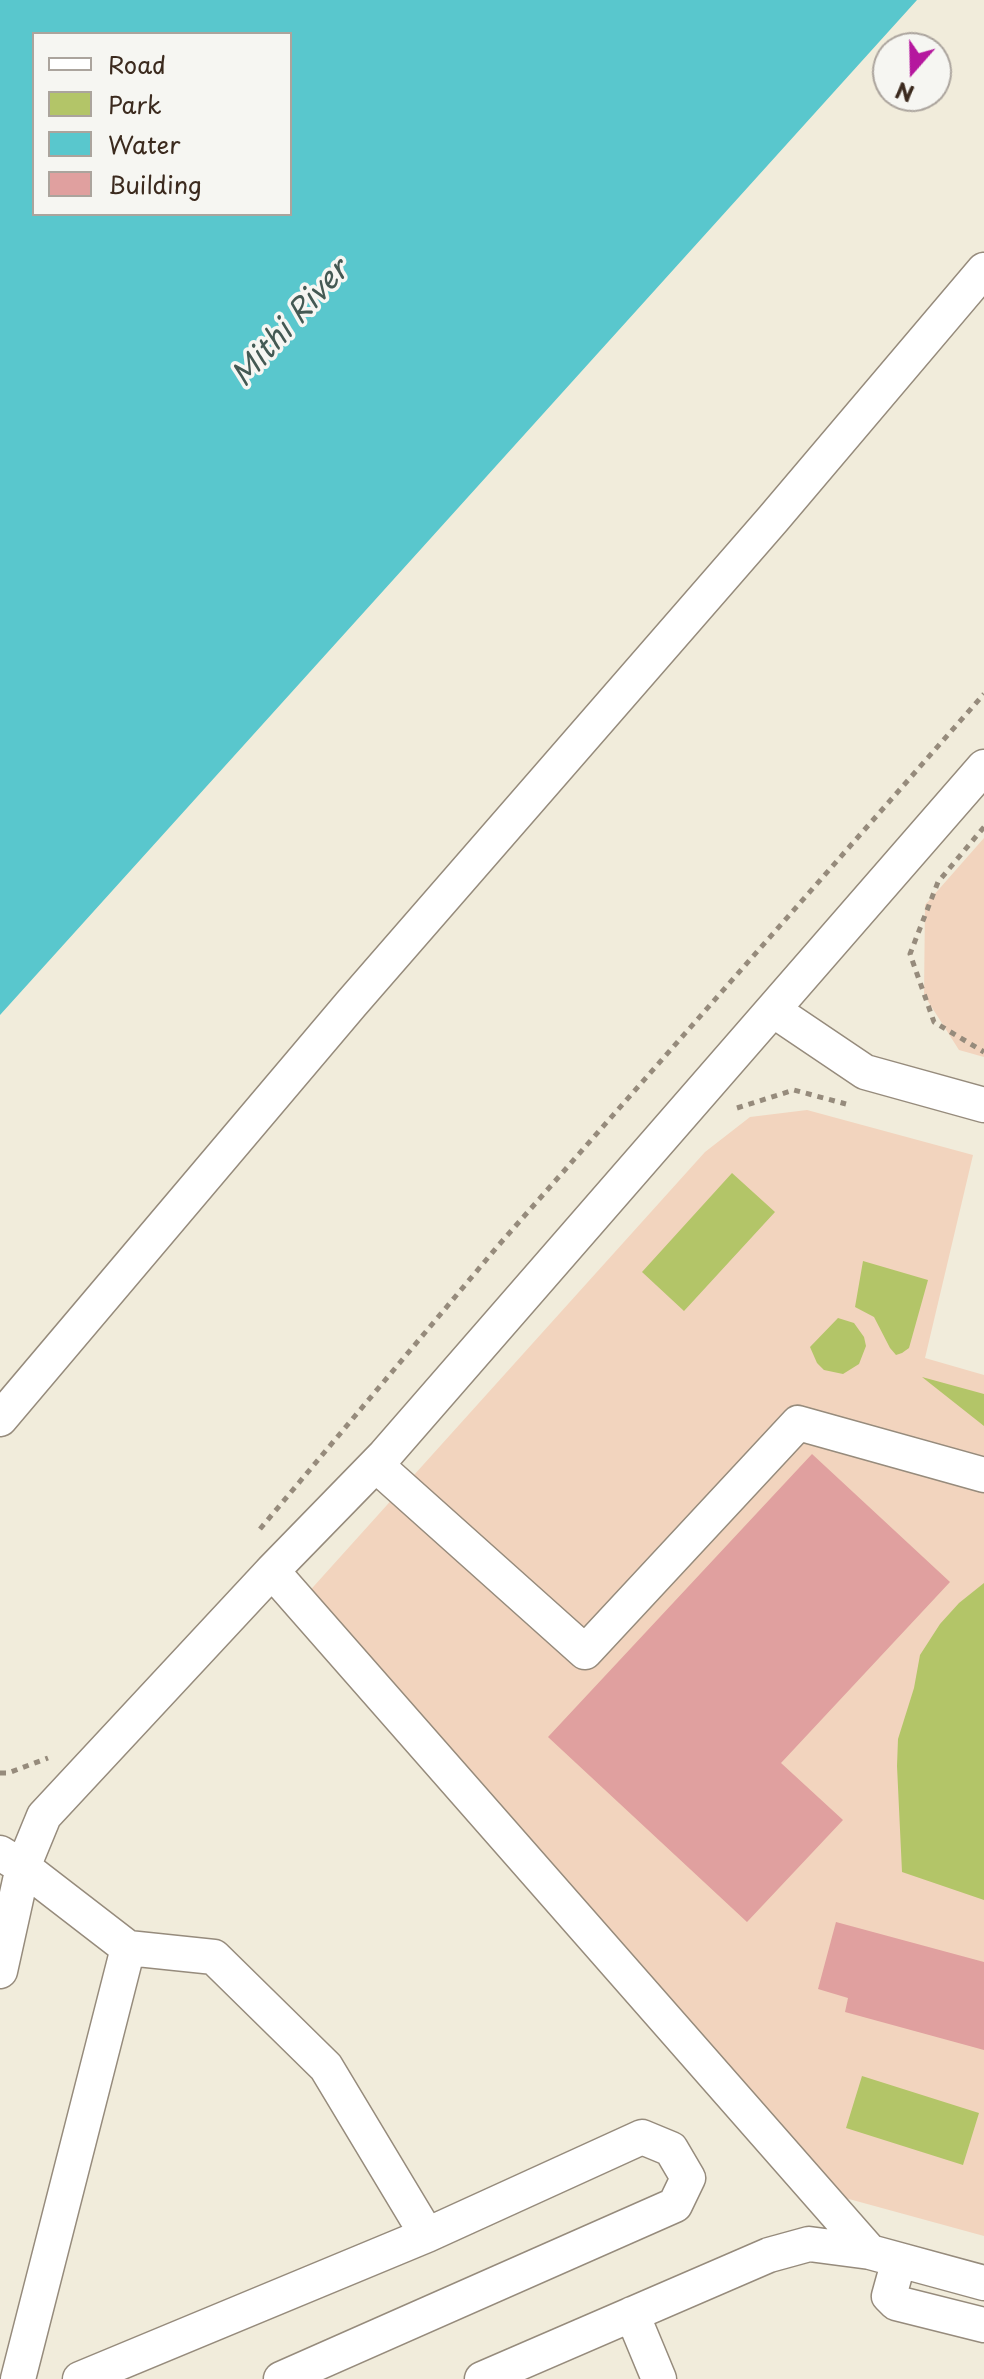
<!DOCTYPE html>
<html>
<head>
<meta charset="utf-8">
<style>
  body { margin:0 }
  #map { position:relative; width:984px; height:2379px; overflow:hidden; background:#f1ecdb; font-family:"Playpen Sans",sans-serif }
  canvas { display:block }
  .legend { position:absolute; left:32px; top:32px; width:260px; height:184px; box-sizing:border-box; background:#f6f6f2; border:2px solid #aba49d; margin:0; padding:10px 14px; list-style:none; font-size:24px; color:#3b2a1e }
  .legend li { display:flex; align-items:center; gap:16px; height:40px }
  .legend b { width:40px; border:2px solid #aba49d }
  .north { position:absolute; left:872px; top:32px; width:80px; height:80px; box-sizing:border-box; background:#f6f6f2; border:2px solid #aba49d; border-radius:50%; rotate:200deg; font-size:22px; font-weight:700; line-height:32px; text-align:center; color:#3b2a1e }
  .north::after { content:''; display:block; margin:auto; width:28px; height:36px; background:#b5179e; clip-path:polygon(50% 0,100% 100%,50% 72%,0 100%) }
</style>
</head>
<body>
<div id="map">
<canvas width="984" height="2379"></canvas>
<ul class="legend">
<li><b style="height:10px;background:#fff"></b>Road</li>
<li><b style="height:22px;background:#b3c568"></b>Park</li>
<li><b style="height:22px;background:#59c7cd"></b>Water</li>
<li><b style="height:22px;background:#e0a09f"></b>Building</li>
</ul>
<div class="north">N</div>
</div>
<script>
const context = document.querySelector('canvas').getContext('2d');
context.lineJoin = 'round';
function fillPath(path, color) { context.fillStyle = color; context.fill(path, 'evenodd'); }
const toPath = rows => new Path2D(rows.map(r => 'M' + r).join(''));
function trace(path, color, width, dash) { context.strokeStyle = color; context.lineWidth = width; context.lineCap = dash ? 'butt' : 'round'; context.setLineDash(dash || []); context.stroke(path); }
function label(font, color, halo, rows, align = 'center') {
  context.font = font + ' "Playpen Sans",sans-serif'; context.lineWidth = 7; context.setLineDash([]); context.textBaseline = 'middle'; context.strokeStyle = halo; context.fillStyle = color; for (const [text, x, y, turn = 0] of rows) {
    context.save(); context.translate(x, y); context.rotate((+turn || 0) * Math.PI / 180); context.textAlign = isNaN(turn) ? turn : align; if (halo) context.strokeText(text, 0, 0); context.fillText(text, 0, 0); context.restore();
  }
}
const built = toPath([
  [984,838,984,1057,959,1050,924,995,925,905],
  [807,1110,973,1155,925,1358,984,1375,984,2236,838,2196,305,1596,705,1152,750,1117]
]);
const green = toPath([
  [732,1173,775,1212,684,1311,642,1272],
  [863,1261,928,1280,909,1348,902,1353,896,1355,890,1348,874,1317,855,1307],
  [838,1318,854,1323,864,1337,866,1346,859,1364,843,1374,824,1370,817,1363,810,1347],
  [922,1377,984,1394,984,1426],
  [984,1583,984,1900,902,1872,897,1766,898,1739,914,1688,920,1655,940,1624,959,1603],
  [862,2076,979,2113,963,2165,846,2128]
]);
const water = toPath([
  [0,0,917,0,0,1015],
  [34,34,290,34,290,214,34,214]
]);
const building = toPath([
  [812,1454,950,1582,781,1763,843,1820,747,1922,548,1737],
  [836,1922,984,1962,984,2050,845,2012,848,1998,818,1989]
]);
const path = toPath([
  [984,827,938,882,910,954,934,1022,984,1052],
  [737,1108,794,1090,846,1104],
  [260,1529,497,1247,984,694],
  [0,1773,8,1773,48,1758]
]);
const minor = toPath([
  [773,1010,865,1072,984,1105],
  [0,1419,351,1004,773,519,984,270],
  [376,1465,585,1652,798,1423,984,1475],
  [272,1571,870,2252],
  [0,1853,23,1867,128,1948,18,2379],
  [128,1948,214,1957,326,2067,427,2235],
  [0,1971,23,1867,44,1816,272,1571,385,1455,984,767],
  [899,2260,889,2296,896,2303,984,2325],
  [632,2314,659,2379],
  [80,2379,427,2235,642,2137,671,2149,688,2178,675,2205,281,2379],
  [482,2379,769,2255,809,2244,870,2252,984,2283]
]);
const waterNames = [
  ["Mithi River",291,324,-48]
];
fillPath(built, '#f2d4be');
fillPath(green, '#b3c568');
fillPath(water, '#59c7cd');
fillPath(building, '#e0a09f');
trace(minor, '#968b7c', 37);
trace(path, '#968b7c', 5, [6, 6]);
trace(minor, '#fff', 34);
label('italic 30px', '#445953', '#f6f6f2', waterNames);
</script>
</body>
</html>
